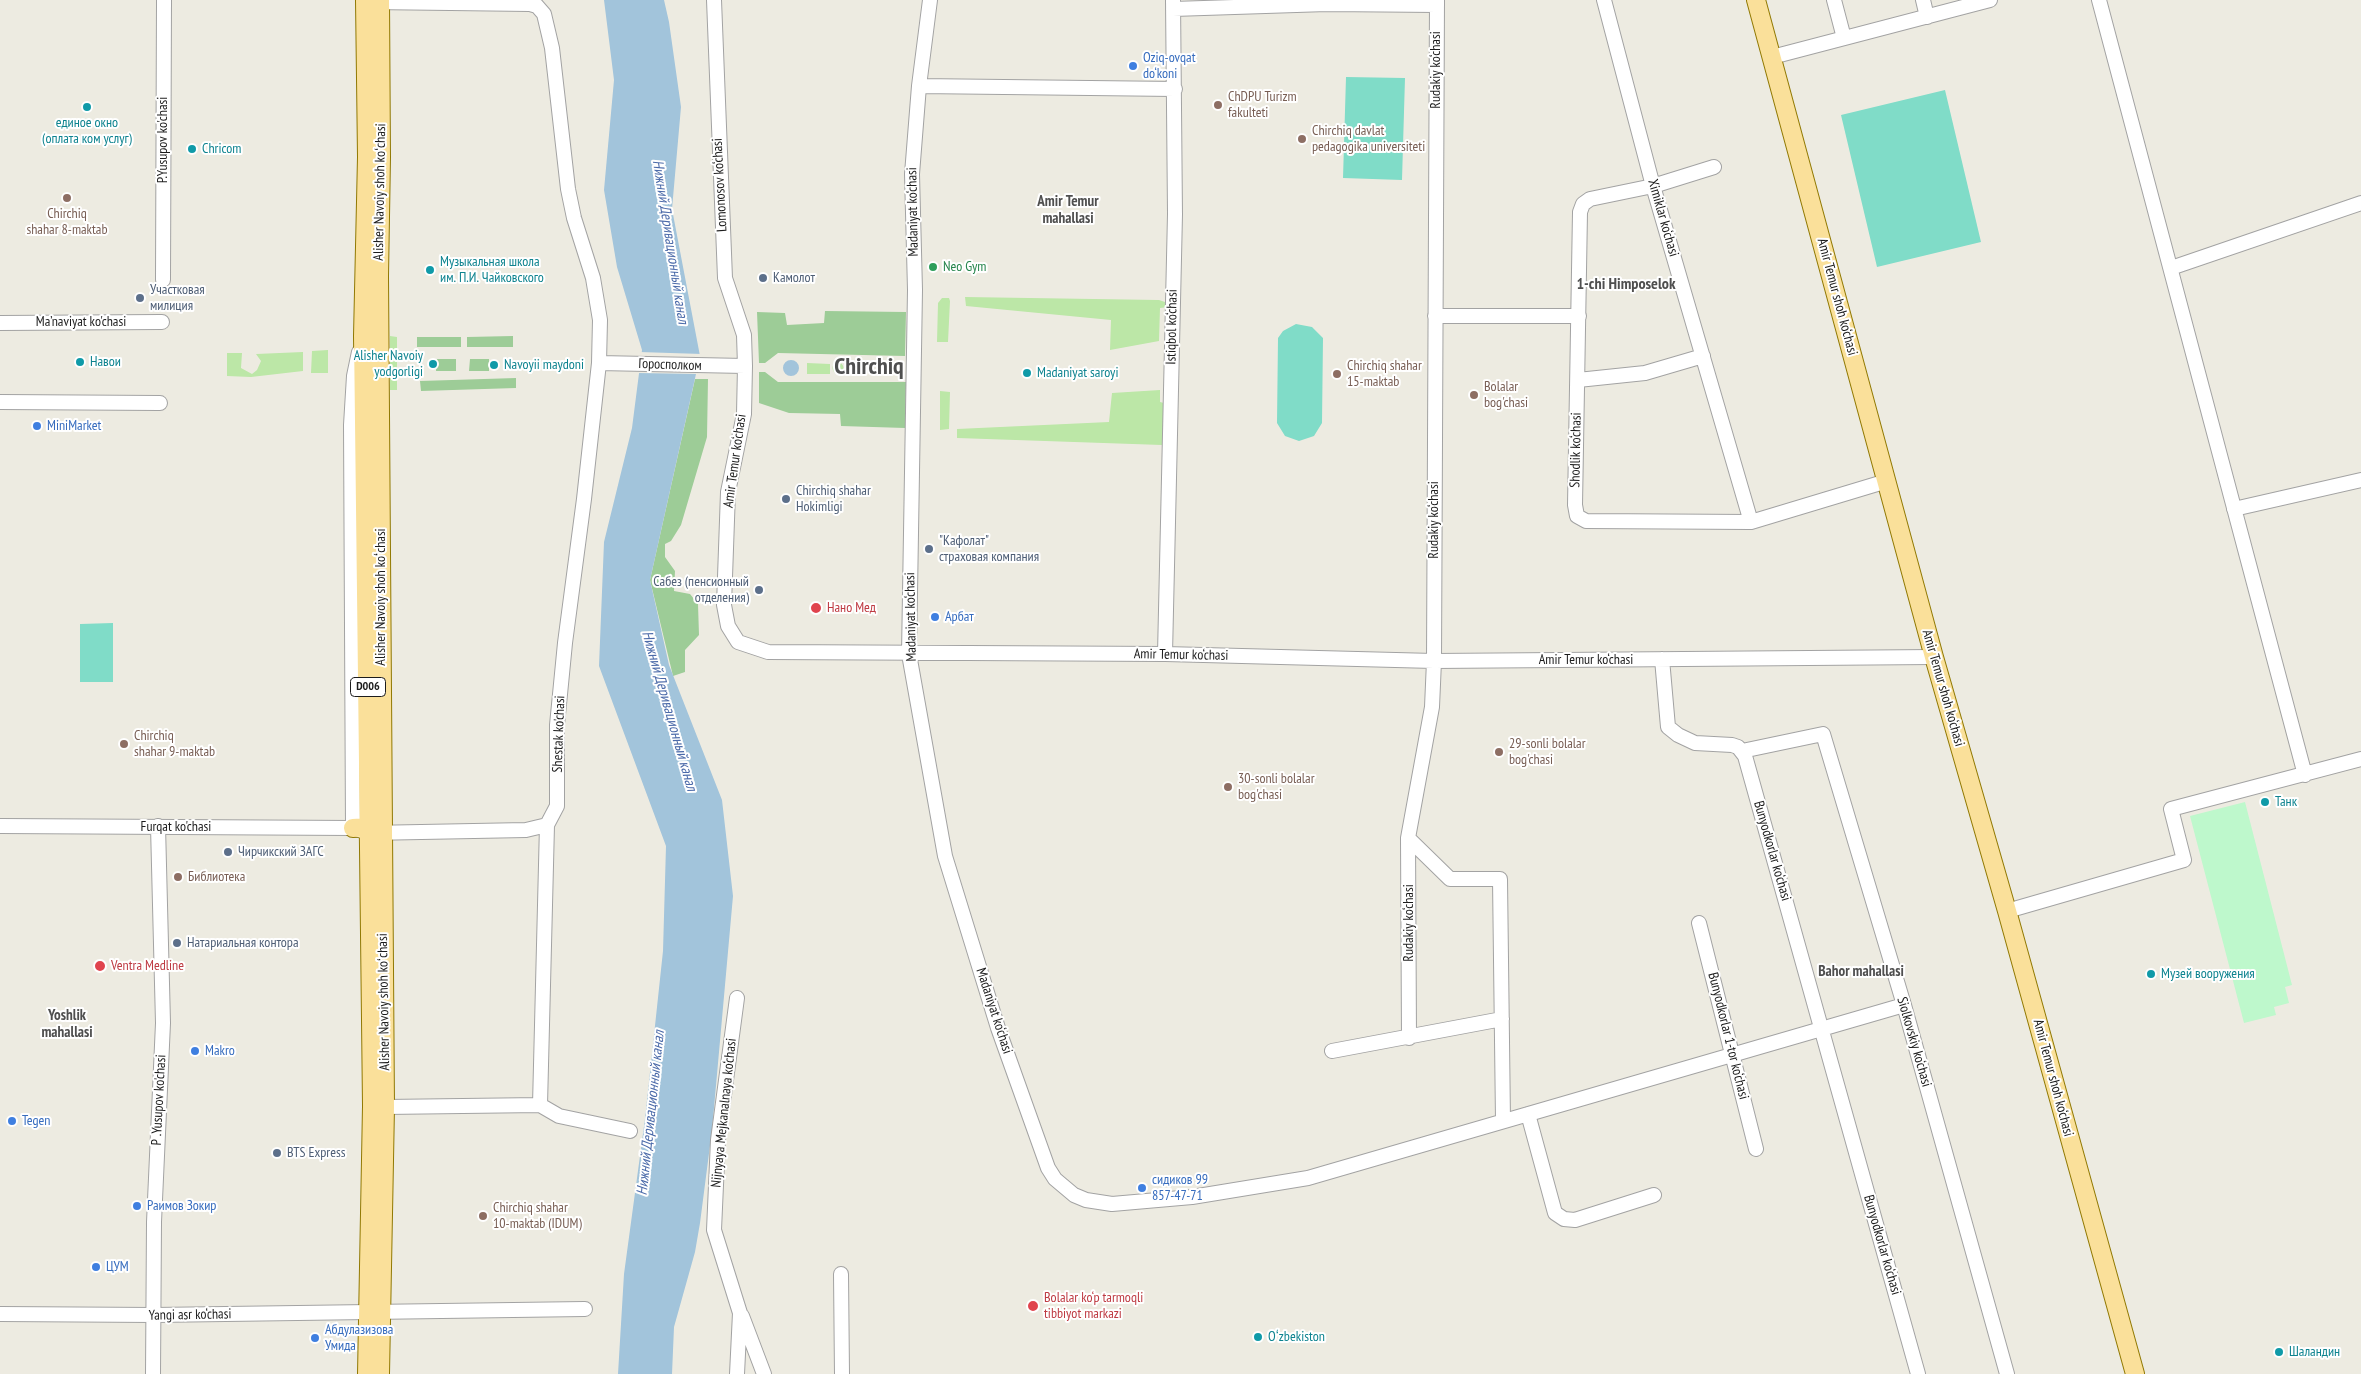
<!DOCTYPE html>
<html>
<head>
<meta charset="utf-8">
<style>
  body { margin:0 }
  canvas { display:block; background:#edebe1 }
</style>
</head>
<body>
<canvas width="2361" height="1374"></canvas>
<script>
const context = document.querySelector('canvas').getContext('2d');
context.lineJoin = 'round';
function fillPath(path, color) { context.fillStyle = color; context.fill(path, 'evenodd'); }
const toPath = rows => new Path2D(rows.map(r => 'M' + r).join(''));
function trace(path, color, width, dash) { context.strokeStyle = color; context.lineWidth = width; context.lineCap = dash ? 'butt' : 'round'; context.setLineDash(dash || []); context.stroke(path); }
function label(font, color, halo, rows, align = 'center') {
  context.font = font + ' "PT Sans Narrow",sans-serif'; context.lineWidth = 4; context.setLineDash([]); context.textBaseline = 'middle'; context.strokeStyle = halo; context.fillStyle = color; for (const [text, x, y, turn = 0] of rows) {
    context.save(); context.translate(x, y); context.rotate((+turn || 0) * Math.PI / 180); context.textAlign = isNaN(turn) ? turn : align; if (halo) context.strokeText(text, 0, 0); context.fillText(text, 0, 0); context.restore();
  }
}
const grass = toPath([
  [965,297,1159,300,1165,302,1169,307,1160,308,1159,341,1110,350,1111,320,966,306],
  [942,298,949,298,950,301,948,342,937,342,938,303],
  [390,336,397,337,397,390,390,390],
  [328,350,328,373,311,373,312,351],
  [303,352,303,371,251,377,227,376,227,353,242,353,241,368,252,374,257,370,261,361,256,354],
  '832.5 368a5.5 5.5 0 1 1 11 0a5.5 5.5 0 1 1-11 0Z',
  [807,363,830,364,830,374,807,374],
  [1160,390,1160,402,1164,403,1166,441,1162,445,957,438,957,429,1109,422,1112,393],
  [940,391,950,392,949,429,940,430]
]);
const forest = toPath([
  [825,311,906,312,905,356,778,353,765,363,759,363,757,312,785,313,787,325,824,323],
  [513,336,513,347,467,347,467,337],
  [417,337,461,337,461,347,417,347],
  [437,359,456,359,456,371,436,371],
  [470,359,489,359,489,371,469,371],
  [759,372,765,372,778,382,906,382,905,428,841,426,840,414,789,413,759,403],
  [516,378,516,388,421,391,420,381],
  [695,379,708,379,707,437,681,525,671,541,665,544,665,557,675,571,674,591,690,594,698,604,699,635,685,650,685,672,673,676,650,580]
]);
const park = toPath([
  [2245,802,2292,985,2285,987,2289,1003,2274,1007,2276,1015,2244,1023,2190,816]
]);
const pitch = toPath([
  [1346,77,1405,78,1402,180,1343,178],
  [1945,90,1981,242,1877,267,1841,115],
  [1296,324,1312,327,1323,338,1322,423,1314,436,1299,441,1285,436,1277,423,1278,338,1283,331],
  [113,623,113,682,80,682,80,624]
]);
const water = toPath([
  [604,0,664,0,669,22,681,107,672,209,700,356,650,580,669,665,722,800,733,896,712,1130,700,1223,695,1252,674,1327,672,1374,618,1374,624,1274,645,1119,663,951,666,846,599,666,604,542,632,428,642,350,617,267,604,190,614,80],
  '783 368a8 8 0 1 1 16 0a8 8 0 1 1-16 0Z'
]);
const pier = toPath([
  [639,352,702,354,703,356,699,374,637,373]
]);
const minor = toPath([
  [714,0,725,278,744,335,745,366],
  [930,0,919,86,912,174,915,290,909,654,945,856,998,1028,1048,1168,1055,1179,1074,1195,1086,1200,1112,1204,1192,1197,1308,1178,1904,1005],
  [1604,0,1653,186,1751,522],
  [1834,0,1844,38],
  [1923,0,1927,17],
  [2099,0,2305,775],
  [371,2,530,4,537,6,544,14,552,48,568,189,574,218,593,278,600,320,599,363,584,499,565,643,557,725,557,806,547,825,540,1105],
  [1173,9,1327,4,1437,5],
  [1772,57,1990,0],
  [919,86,1175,89],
  [1714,167,1653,186,1590,199,1583,204,1580,212,1575,505,1577,516,1586,521,1751,522,1887,481],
  [2171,268,2361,203],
  [163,280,164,0],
  [1435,316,1579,316],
  [0,323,162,322],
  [599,363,745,366,744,414,728,492,724,605,728,626,738,642,768,652,1165,654,1434,661,1934,657],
  [1578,380,1645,373,1703,356],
  [0,402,160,403],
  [2234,509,2361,480],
  [1165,654,1175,214,1173,0],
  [1662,659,1668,727,1678,735,1695,743,1732,745,1738,747,1745,756,1918,1374],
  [1742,751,1823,734,1904,1005,2007,1374],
  [0,826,353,828,369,833,526,830,547,825],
  [353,828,351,425,354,376,359,352],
  [1408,838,1450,879,1500,879,1503,1121],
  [2007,911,2184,860,2171,809,2361,759],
  [1699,923,1756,1149],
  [737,998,718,1140,714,1230,740,1313,737,1374],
  [1409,1038,1408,838,1432,707,1434,661,1437,0],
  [1332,1051,1502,1019],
  [385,1107,540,1105,559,1116,630,1131],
  [1528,1114,1555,1213,1564,1219,1575,1220,1654,1195],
  [841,1274,842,1374],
  [0,1314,154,1315,585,1309],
  [742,1316,764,1374],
  [153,1374,154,1222,163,1023,158,826]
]);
const major = toPath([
  [365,0,367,157,363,336,372,1106,367,1374],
  [1756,0,1934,657,2007,911,2135,1374],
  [353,828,369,827],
  [380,1374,385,1107,379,276,381,157,380,0]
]);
const markers = [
  [1133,66,5,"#3f7fe0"],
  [1218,105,5,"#8d6e63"],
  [87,107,5,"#0f9aa8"],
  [1302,139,5,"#8d6e63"],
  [192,149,5,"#0f9aa8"],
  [67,198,5,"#8d6e63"],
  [933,267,5,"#2e9e5b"],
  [430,270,5,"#0f9aa8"],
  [763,278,5,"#5c6f8a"],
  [140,298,5,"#5c6f8a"],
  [80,362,5,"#0f9aa8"],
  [433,364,5,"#0f9aa8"],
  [494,365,5,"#0f9aa8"],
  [1027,373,5,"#0f9aa8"],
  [1337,374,5,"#8d6e63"],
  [1474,395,5,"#8d6e63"],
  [37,426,5,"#3f7fe0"],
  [786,499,5,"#5c6f8a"],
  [929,549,5,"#5c6f8a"],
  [759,590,5,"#5c6f8a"],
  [816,608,6,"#e0444e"],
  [935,617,5,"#3f7fe0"],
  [124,744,5,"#8d6e63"],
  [1499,752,5,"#8d6e63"],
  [1228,787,5,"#8d6e63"],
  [2265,802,5,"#0f9aa8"],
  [228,852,5,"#5c6f8a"],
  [178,877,5,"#8d6e63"],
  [177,943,5,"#5c6f8a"],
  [100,966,6,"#e0444e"],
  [2151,974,5,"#0f9aa8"],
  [195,1051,5,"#3f7fe0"],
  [12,1121,5,"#3f7fe0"],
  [277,1153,5,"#5c6f8a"],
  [1142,1188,5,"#3f7fe0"],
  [137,1206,5,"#3f7fe0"],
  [483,1216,5,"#8d6e63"],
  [96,1267,5,"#3f7fe0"],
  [1033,1306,6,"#e0444e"],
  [1258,1337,5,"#0f9aa8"],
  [315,1338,5,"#3f7fe0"],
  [2279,1352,5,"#0f9aa8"]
];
const shields = [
  [368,687,35]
];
const shieldNames = [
  ["D006",368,687]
];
const shopNames = [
  ["Oziq-ovqat",1143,58],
  ["do‘koni",1143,74],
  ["MiniMarket",47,426],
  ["Арбат",945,617],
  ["Makro",205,1051],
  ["Tegen",22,1121],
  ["сидиков 99",1152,1180],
  ["857-47-71",1152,1196],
  ["Раимов Зокир",147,1206],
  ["ЦУМ",106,1267],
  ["Абдулазизова",325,1330],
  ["Умида",325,1346]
];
const streetNames = [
  ["Rudakiy ko‘chasi",1436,70,-90],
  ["P.Yusupov ko'chasi",163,140,-90],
  ["Lomonosov ko‘chasi",720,185,-93],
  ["Alisher Navoiy shoh koʻchasi",380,192,-89],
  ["Madaniyat ko‘chasi",913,212,-91],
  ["Ximiklar ko‘chasi",1663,218,74],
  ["Amir Temur shoh ko‘chasi",1837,297,75],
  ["Ma’naviyat ko'chasi",81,322],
  ["Istiqbol ko‘chasi",1172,327,-89],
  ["Горосполком",670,365,2],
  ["Shodlik ko‘chasi",1576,450,-89],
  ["Amir Temur ko‘chasi",735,461,-82],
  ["Rudakiy ko‘chasi",1434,520,-90],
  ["Alisher Navoiy shoh koʻchasi",381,597,-90],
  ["Madaniyat ko‘chasi",911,617,-91],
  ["Amir Temur ko‘chasi",1181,655,1],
  ["Amir Temur ko‘chasi",1586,660],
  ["Amir Temur shoh ko‘chasi",1943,688,74],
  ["Shestak ko'chasi",559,734,-88],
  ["Furqat ko'chasi",176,827],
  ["Bunyodkorlar ko‘chasi",1772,851,74],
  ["Rudakiy ko‘chasi",1409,923,-90],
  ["Alisher Navoiy shoh koʻchasi",384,1002,-91],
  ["Madaniyat ko‘chasi",994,1011,72],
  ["Bunyodkorlar 1-tor ko‘chasi",1728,1036,76],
  ["Siolkovskiy ko‘chasi",1914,1042,74],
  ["Amir Temur shoh ko‘chasi",2053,1078,75],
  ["P .Yusupov ko'chasi",159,1100,-87],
  ["Nijnyaya Mejkanalnaya ko‘chasi",724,1113,-84],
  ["Bunyodkorlar ko‘chasi",1882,1245,74],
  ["Yangi asr ko‘chasi",190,1315,-1]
];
const educationNames = [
  ["ChDPU Turizm",1228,97],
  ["fakulteti",1228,113],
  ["Chirchiq davlat",1312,131],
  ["pedagogika universiteti",1312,147],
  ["Chirchiq",67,214,"center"],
  ["shahar 8-maktab",67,230,"center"],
  ["Chirchiq shahar",1347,366],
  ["15-maktab",1347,382],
  ["Bolalar",1484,387],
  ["bog'chasi",1484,403],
  ["Chirchiq",134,736],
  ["shahar 9-maktab",134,752],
  ["29-sonli bolalar",1509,744],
  ["bog'chasi",1509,760],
  ["30-sonli bolalar",1238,779],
  ["bog'chasi",1238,795],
  ["Библиотека",188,877],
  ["Chirchiq shahar",493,1208],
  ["10-maktab (IDUM)",493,1224]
];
const cultureNames = [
  ["единое окно",87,123,"center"],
  ["(оплата ком услуг)",87,139,"center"],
  ["Chricom",202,149],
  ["Музыкальная школа",440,262],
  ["им. П.И. Чайковского",440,278],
  ["Alisher Navoiy",423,356,"right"],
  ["yodgorligi",423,372,"right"],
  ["Навои",90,362],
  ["Navoyii maydoni",504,365],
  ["Madaniyat saroyi",1037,373],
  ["Танк",2275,802],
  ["Музей вооружения",2161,974],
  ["Oʻzbekiston",1268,1337],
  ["Шаландин",2289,1352]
];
const leisureNames = [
  ["Neo Gym",943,267]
];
const serviceNames = [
  ["Камолот",773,278],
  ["Участковая",150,290],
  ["милиция",150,306],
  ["Chirchiq shahar",796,491],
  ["Hokimligi",796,507],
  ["\"Кафолат\"",939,541],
  ["страховая компания",939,557],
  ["Сабез (пенсионный",749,582,"right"],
  ["отделения)",749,598,"right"],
  ["Чирчикский ЗАГС",238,852],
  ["Натариальная контора",187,943],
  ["BTS Express",287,1153]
];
const healthNames = [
  ["Нано Мед",827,608],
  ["Ventra Medline",111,966],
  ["Bolalar ko‘p tarmoqli",1044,1298],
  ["tibbiyot markazi",1044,1314]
];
const neighbourhoodNames = [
  ["Amir Temur",1068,202],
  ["mahallasi",1068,219],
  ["Bahor mahallasi",1861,972],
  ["Yoshlik",67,1016],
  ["mahallasi",67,1033]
];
const waterNames = [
  ["Нижний Деривационный канал",670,242,81],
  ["Нижний Деривационный канал",669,711,74],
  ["Нижний Деривационный канал",651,1113,-84]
];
const quarterNames = [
  ["1-chi Himposelok",1626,284]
];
const townNames = [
  ["Chirchiq",869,367]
];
fillPath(grass, '#bce7a7');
fillPath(forest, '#9dcc97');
fillPath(park, '#bef8cc');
fillPath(pitch, '#80dcc8');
fillPath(water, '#a2c4db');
fillPath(pier, '#edebe1');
trace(minor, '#a3a3a3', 16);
trace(major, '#917903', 20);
trace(minor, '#fff', 14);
trace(major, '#fae09a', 18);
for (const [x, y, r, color] of markers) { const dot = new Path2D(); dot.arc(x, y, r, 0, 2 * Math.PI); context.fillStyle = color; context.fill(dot); trace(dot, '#fff', 2); }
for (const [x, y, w] of shields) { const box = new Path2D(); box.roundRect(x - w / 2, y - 9.5, w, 19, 4); context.fillStyle = '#fff'; context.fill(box); trace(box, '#1c1c1c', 1); }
label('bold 12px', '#1c1c1c', null, shieldNames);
label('14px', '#366cbe', '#fff', shopNames, 'left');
label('14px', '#1c1c1c', '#fff', streetNames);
label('14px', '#785e54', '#fff', educationNames, 'left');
label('14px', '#0d838f', '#fff', cultureNames, 'left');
label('14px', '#27864d', '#fff', leisureNames, 'left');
label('14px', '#4e5e75', '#fff', serviceNames, 'left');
label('14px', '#be3a42', '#fff', healthNames, 'left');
label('bold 15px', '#4f4f4f', '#fff', neighbourhoodNames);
label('italic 15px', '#4b6aa9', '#fff', waterNames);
label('bold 16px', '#4f4f4f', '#fff', quarterNames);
label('bold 24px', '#4f4f4f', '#fff', townNames);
</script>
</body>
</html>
